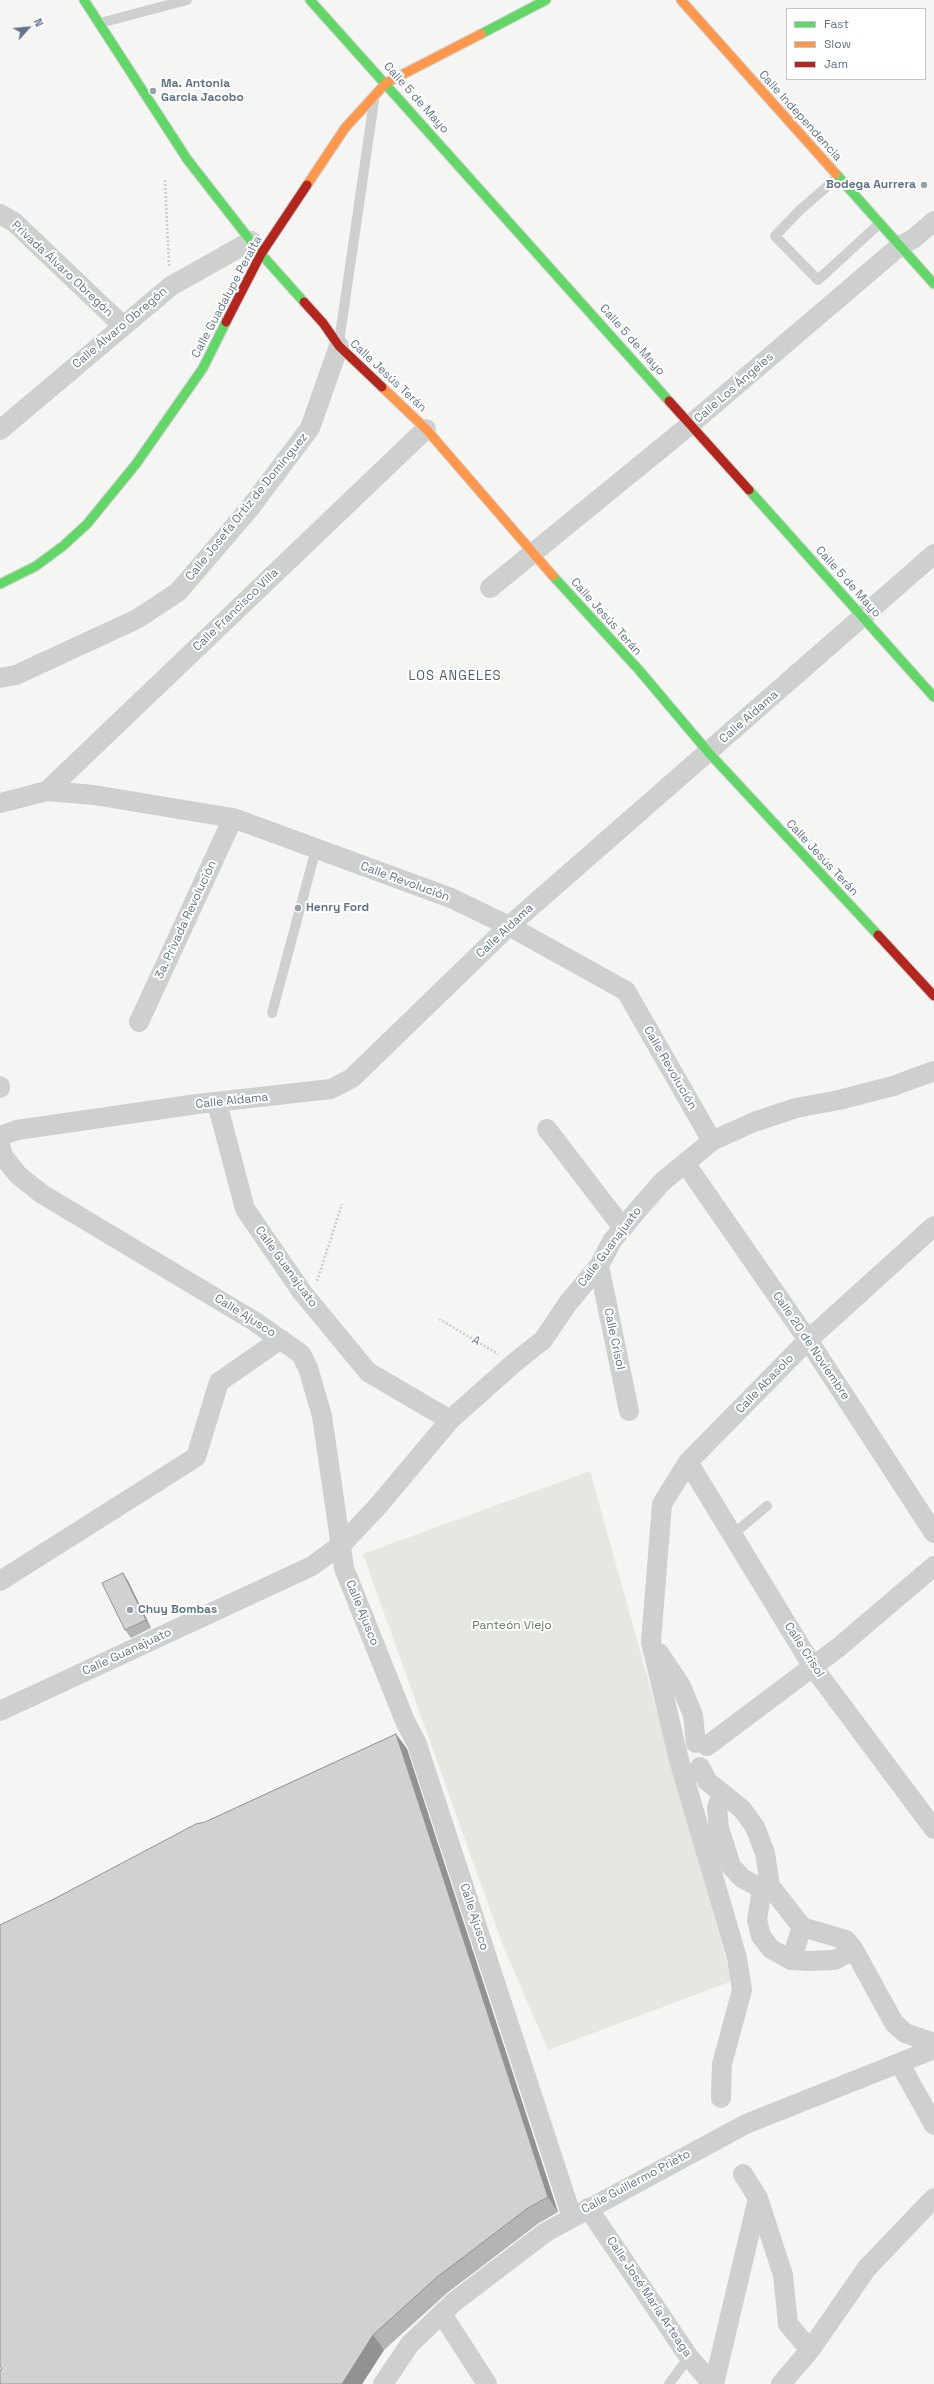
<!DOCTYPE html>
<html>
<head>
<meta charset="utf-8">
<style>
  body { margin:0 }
  #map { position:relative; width:934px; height:2384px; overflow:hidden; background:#f5f5f3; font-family:"Space Grotesk",sans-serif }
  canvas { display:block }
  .legend { position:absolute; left:786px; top:8px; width:140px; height:72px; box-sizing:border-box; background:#fff; border:1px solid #c1c7cf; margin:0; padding:5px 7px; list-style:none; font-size:12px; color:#637486 }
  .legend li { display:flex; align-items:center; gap:8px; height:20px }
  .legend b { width:20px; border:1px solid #c1c7cf }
  .north { position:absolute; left:8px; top:8px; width:40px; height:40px; -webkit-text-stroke:3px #fff; paint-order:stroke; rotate:63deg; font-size:11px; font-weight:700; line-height:16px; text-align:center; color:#637486 }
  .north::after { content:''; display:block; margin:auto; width:14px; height:18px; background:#637486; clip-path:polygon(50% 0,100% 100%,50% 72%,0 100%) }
</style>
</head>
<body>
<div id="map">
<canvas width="934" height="2384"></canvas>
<ul class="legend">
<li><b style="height:5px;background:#63d668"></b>Fast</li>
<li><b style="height:5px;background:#ff974d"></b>Slow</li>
<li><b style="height:5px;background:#b3261e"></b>Jam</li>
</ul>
<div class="north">N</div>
</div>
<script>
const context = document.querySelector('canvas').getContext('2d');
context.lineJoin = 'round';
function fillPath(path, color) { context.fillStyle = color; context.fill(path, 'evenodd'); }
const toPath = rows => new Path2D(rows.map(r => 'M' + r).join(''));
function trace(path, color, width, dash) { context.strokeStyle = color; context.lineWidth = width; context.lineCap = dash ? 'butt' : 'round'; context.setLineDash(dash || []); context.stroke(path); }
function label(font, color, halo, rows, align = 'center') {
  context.font = font + ' "Space Grotesk",sans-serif'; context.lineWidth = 4; context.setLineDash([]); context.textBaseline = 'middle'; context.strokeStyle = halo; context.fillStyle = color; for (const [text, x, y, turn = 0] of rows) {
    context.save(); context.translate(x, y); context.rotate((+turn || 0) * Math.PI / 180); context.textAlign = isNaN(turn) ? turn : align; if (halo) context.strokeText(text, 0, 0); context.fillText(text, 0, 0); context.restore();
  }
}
const green = toPath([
  [590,1471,732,1981,548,2050,502,1943,363,1554]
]);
const path = toPath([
  [165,180,169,266],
  [317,1281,342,1204],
  [439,1319,498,1354]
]);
const lane = toPath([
  [100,23,187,0],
  [839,176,800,210,775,236,818,280,880,223],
  [339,342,374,101],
  [272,1013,316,849],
  [732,1535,767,1506],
  [669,2384,689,2357]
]);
const street = toPath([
  [0,214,14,222,122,325],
  [0,430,171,286,251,241],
  [490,588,691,424,901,245,913,239,934,221],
  [0,678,16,675,137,619,178,592,250,508,310,428,339,346],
  [47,791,426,429],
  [0,803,47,791,94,795,233,818,451,898,509,926,626,991,712,1141],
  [139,1022,233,818],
  [0,1088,0,1086],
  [217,1103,245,1209,302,1292,368,1372,450,1420],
  [547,1129,623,1228],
  [0,1136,17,1130,197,1104,331,1089,352,1078,509,926,934,554],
  [0,1144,3,1156,18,1175,42,1194,254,1321,301,1354,308,1368,322,1416,344,1568,405,1721,417,1744,572,2217],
  [685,1163,808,1340,934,1533],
  [599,1266,629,1411],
  [688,1462,813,1667,934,1829],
  [0,1581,196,1457,219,1382,281,1339],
  [659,1653,681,1686,693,1715,696,1743],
  [0,1711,312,1566,342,1544,378,1506,450,1420,514,1363,543,1340,568,1303,599,1266,612,1241,635,1213,662,1182,712,1141,754,1122,796,1108,839,1100,893,1086,934,1071],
  [707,1746,839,1647,934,1566],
  [700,1767,707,1781,742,1809,755,1827,765,1853,770,1886,802,1927,846,1940,854,1950,894,2023,905,2033,934,2043],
  [722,1793,717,1808,719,1828,731,1866,742,1878,762,1889],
  [762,1889,757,1920,761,1936,771,1949,791,1960,809,1961,835,1960,854,1950],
  [791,1960,802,1927],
  [900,2064,934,2125],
  [721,2098,722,2064,742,1990,737,1958,679,1760,651,1642,662,1504,688,1462,808,1340,934,1226],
  [743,2174,758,2198,783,2275,788,2324,810,2350],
  [588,2208,689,2357,712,2384],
  [442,2314,487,2384],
  [383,2384,410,2344,454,2302,546,2232,746,2124,934,2049],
  [714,2384,758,2198],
  [781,2384,810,2350,867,2268,934,2198]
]);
const fast = toPath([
  [84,0,187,159,261,254,304,302],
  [310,0,669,401],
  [481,34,546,0],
  [836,174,934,284],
  [749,490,934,697],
  [553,576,639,670,709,753,878,935],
  [0,584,36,566,63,546,87,524,136,464,203,368,226,322]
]);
const slow = toPath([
  [681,0,836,174],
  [307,185,345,128,386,83,481,34],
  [382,387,426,429,553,576]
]);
const jam = toPath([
  [304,302,323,323,339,346,382,387],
  [226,322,261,254,307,185],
  [669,401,749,490],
  [878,935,934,996]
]);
const wall = toPath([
  [123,1573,128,1581,151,1628,131,1638,125,1630],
  [396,1734,407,1749,558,2212,539,2223,447,2293,384,2350,362,2384,0,2384,205,1822]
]);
const shadedWall = toPath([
  [123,1573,128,1581,151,1628,146,1620],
  [396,1734,407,1749,558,2212,548,2197],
  [373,2335,384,2350,362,2384,342,2384]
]);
const building = toPath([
  [123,1573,146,1620,125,1630,102,1583,123,1573],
  [396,1734,548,2197,528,2208,436,2278,373,2335,342,2384,0,2384,0,2370,2,2369,0,2365,0,1925,52,1900,196,1824,205,1822,396,1734]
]);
const markers = [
  [153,91,4,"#96a1ac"],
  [924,185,4,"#96a1ac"],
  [298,908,4,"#96a1ac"],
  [130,1610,4,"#96a1ac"]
];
const poiNames = [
  ["Ma. Antonia",161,84],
  ["Garcia Jacobo",161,98],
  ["Bodega Aurrera",916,185,"right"],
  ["Henry Ford",306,908],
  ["Chuy Bombas",138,1610]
];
const streetNames = [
  ["Calle 5 de Mayo",416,98,48],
  ["Calle Independencia",800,116,48],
  ["Privada Álvaro Obregón",62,269,43],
  ["Calle Guadalupe Peralta",227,297,-62],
  ["Calle Álvaro Obregón",120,328,-40],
  ["Calle 5 de Mayo",632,340,48],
  ["Calle Jesús Terán",388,376,43],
  ["Calle Los Ángeles",734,388,-41],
  ["Calle Josefa Ortiz de Domínguez",247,507,-51],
  ["Calle 5 de Mayo",848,582,48],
  ["Calle Francisco Villa",236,610,-44],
  ["Calle Jesús Terán",606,617,48],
  ["Calle Aldama",749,717,-41],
  ["Calle Jesús Terán",822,858,47],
  ["Calle Revolución",405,882,20],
  ["3a. Privada Revolución",186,920,-65],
  ["Calle Aldama",505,931,-43],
  ["Calle Revolución",670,1068,60],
  ["Calle Aldama",232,1101,-6],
  ["Calle Guanajuato",610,1247,-53],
  ["Calle Guanajuato",286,1267,54],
  ["Calle Ajusco",245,1316,32],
  ["Calle Crisol",614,1339,78],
  ["A",476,1341,30],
  ["Calle 20 de Noviembre",811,1346,56],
  ["Calle Abasolo",765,1384,-46],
  ["Calle Ajusco",362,1613,68],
  ["Calle Crisol",804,1650,57],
  ["Calle Guanajuato",127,1652,-25],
  ["Calle Ajusco",474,1917,72],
  ["Calle Guillermo Prieto",636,2182,-28],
  ["Calle José María Arteaga",649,2297,56]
];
const parkNames = [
  ["Panteón Viejo",512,1626]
];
const neighbourhoodNames = [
  ["LOS ANGELES",455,676]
];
fillPath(green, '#e4e8e1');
trace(fast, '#d0d2d3', 11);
trace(slow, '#d0d2d3', 11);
trace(jam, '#d0d2d3', 11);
trace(path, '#cccdcd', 2.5, [2, 2]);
trace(lane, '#ced0d0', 10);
trace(street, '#ced0d0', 20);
trace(fast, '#63d668', 9);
trace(slow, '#ff974d', 9);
trace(jam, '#b3261e', 9);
fillPath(wall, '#b3b4b4');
fillPath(shadedWall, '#929292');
fillPath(building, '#d0d1d1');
trace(building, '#929292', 1);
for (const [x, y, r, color] of markers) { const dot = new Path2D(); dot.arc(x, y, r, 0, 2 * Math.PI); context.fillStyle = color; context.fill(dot); trace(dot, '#fff', 1.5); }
label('bold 12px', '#637486', '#fff', poiNames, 'left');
label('12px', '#637486', '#fff', streetNames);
label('12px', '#667c62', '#fff', parkNames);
context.letterSpacing = '1px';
label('13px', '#515d6a', '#fff', neighbourhoodNames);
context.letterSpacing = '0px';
</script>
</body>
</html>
